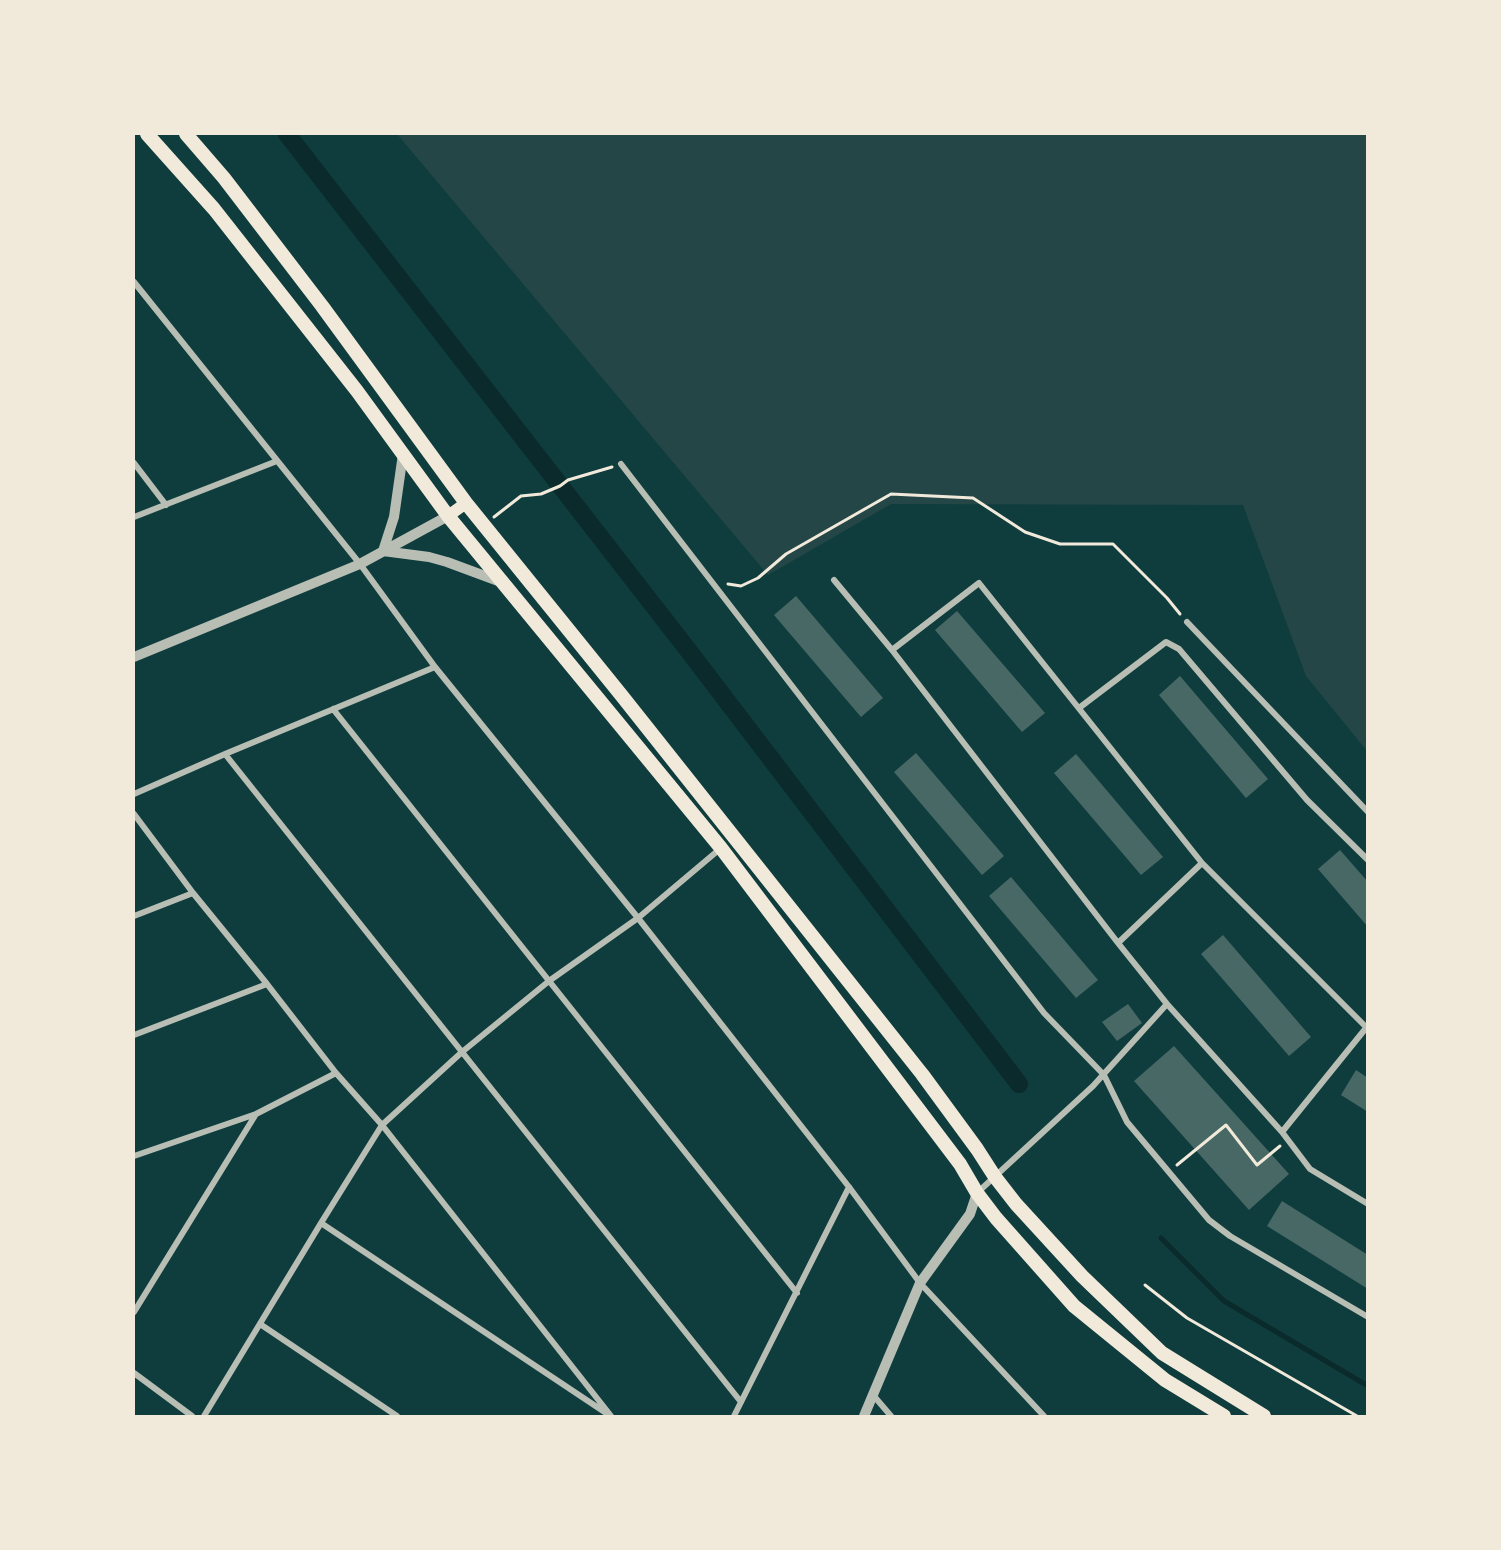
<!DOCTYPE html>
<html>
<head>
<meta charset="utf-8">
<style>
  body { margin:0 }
  #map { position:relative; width:1501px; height:1550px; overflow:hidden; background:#0f3d3e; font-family:"Zilla Slab",serif }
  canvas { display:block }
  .frame { position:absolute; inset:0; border:135px solid #f1e9da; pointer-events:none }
</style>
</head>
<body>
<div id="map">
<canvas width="1501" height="1550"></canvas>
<div class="frame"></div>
</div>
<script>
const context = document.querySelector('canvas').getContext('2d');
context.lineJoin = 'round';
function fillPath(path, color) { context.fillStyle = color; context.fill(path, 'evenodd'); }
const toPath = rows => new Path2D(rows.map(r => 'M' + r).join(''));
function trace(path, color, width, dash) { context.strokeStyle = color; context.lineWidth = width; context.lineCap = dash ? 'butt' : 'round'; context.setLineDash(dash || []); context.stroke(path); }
const green = toPath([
  [397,134,1367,134,1367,751,1306,676,1243,505,891,504,768,575]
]);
const stream = toPath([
  [1161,1238,1224,1301,1368,1386]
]);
const canal = toPath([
  [287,134,688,650,1019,1084]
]);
const building = toPath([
  [796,596,883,698,861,717,774,615],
  [957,611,1045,713,1022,732,935,630],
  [1180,676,1268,779,1246,798,1159,695],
  [916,753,1004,856,982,875,894,772],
  [1076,754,1163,857,1141,875,1054,773],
  [1340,850,1368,882,1368,927,1318,869],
  [1011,877,1098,980,1076,998,989,896],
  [1223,935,1311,1037,1289,1056,1201,954],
  [1128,1004,1142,1023,1117,1041,1102,1022],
  [1174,1046,1289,1174,1249,1210,1134,1081],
  [1356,1070,1368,1078,1368,1112,1341,1095],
  [1282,1201,1368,1255,1368,1289,1267,1226]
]);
const path = toPath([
  [494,517,521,496,541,494,560,486,568,480,612,467],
  [728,584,741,586,758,578,786,554,891,494,973,498,1025,532,1060,544,1113,544,1167,598,1180,614],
  [1177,1165,1226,1125,1257,1165,1280,1146],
  [1145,1285,1187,1318,1357,1416]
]);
const minor = toPath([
  [134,282,360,564,435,667,638,918,849,1187,920,1283,1044,1416],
  [134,463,166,505],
  [621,464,1044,1013,1104,1075,1127,1122,1209,1220,1230,1236,1368,1317],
  [134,517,277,461],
  [834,580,892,650,1118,943,1167,1004,1282,1132,1310,1169,1368,1204],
  [1187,622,1368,812],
  [892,650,979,583,1202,863,1368,1029],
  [1079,708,1166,642,1179,649,1307,800,1368,860],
  [333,709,797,1293],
  [225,754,462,1052,741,1402],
  [134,794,225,754,435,667],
  [134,814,193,893,267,984,336,1073,382,1125,611,1416],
  [134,916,193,893],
  [1118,943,1202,863],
  [134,1035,267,984],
  [1282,1132,1366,1028],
  [134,1156,256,1114,336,1073],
  [977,1193,1093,1086,1167,1004],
  [321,1223,606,1413],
  [134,1312,256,1114],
  [260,1324,397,1416],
  [134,1373,192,1416],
  [873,1395,891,1416],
  [204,1416,321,1223,382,1125,462,1052,549,981,638,918,721,848],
  [734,1416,849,1187]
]);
const tertiary = toPath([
  [383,551,429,557,447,562,501,582],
  [383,551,394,517,403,454],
  [134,657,360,564,448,516],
  [864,1416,920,1283,970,1214,977,1193]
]);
const secondary = toPath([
  [448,516,466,503]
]);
const primary = toPath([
  [147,134,214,209,357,391,448,516,721,848,960,1164,977,1193,996,1218,1074,1306,1165,1380,1224,1416],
  [186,134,224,178,322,306,466,503,622,696,922,1074,977,1149,995,1177,1016,1204,1082,1276,1162,1353,1264,1416]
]);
fillPath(green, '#244646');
trace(stream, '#0a2a2b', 5);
trace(canal, '#0a2a2b', 18);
fillPath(building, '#486865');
trace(path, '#f1e9da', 3);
trace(minor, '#b8beb3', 6);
trace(tertiary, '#b8beb3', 10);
trace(secondary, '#f1e9da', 12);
trace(primary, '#f1e9da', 14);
</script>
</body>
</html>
